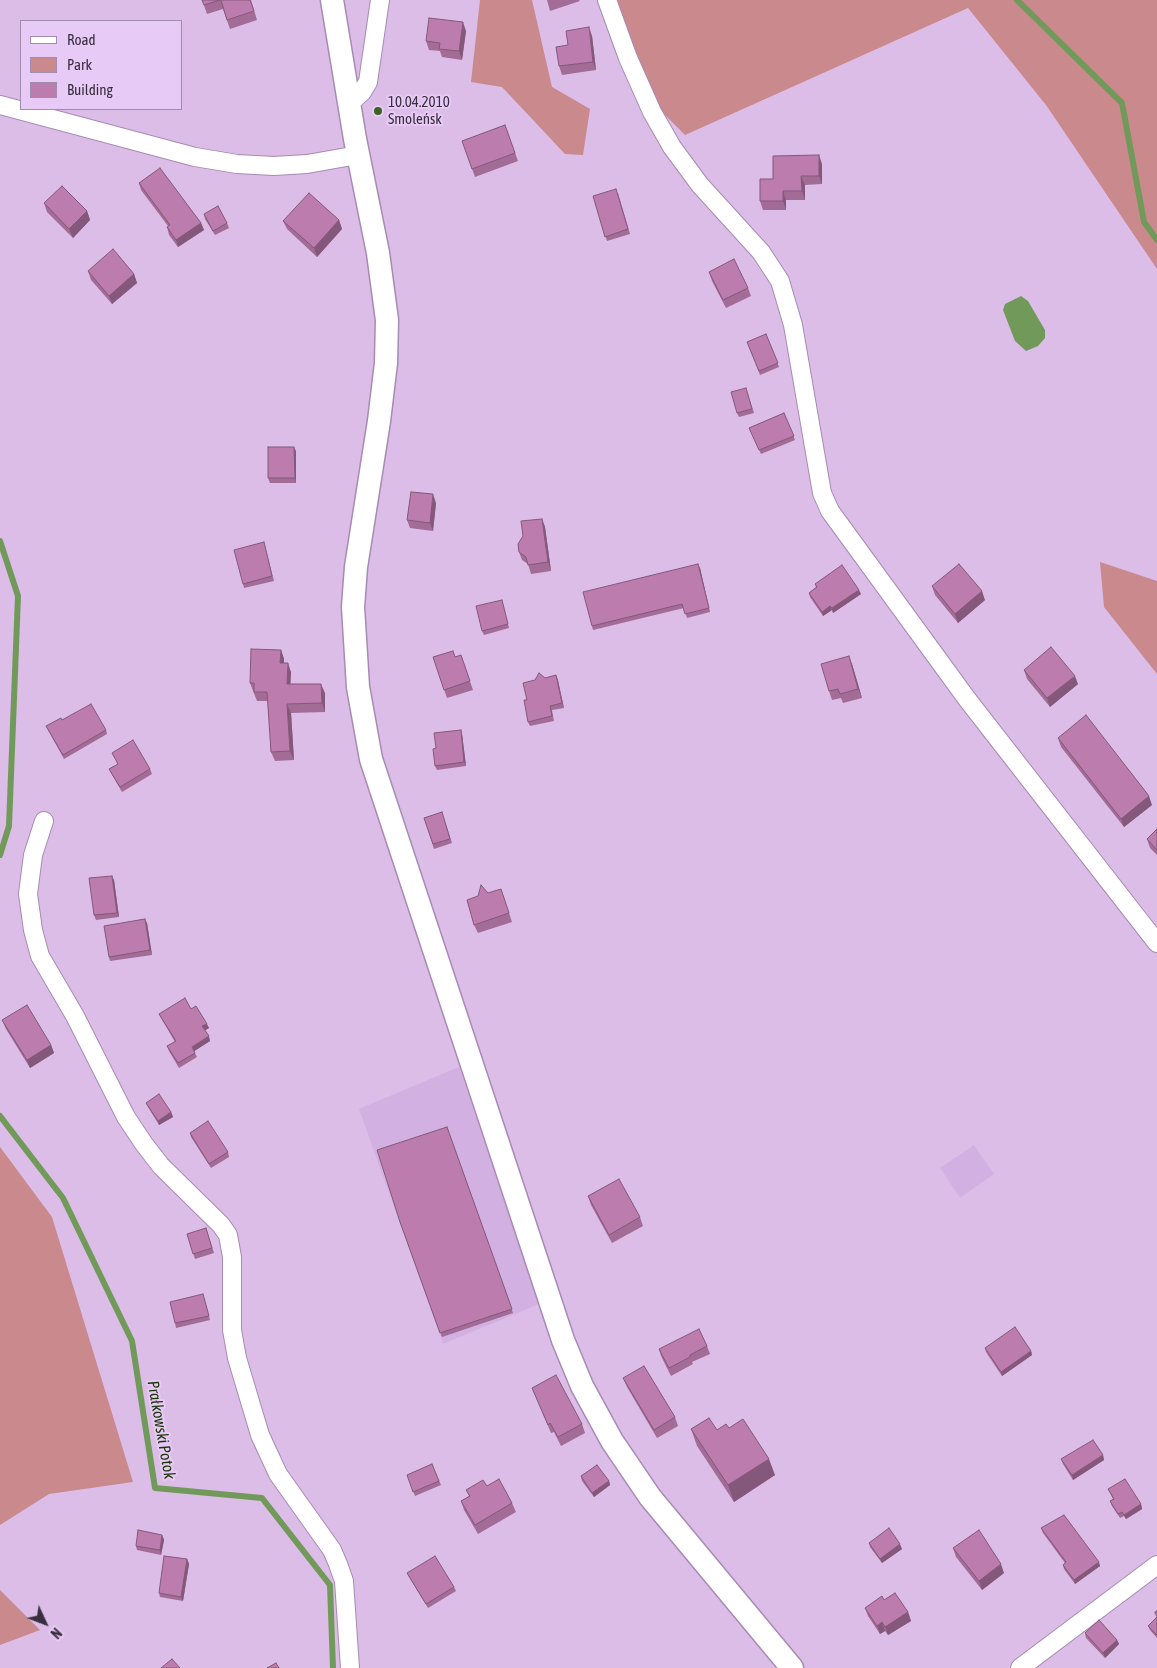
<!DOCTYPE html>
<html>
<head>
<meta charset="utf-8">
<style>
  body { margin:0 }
  #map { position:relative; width:1157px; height:1668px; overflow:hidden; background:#dbbde8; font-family:"Asap Condensed",sans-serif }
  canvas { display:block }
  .legend { position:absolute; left:20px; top:20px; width:162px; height:90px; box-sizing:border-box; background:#e8caf6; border:1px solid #a28cad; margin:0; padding:6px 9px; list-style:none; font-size:15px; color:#392e3f }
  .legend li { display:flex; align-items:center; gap:10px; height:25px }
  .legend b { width:25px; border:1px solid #a28cad }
  .north { position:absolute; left:20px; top:1598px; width:50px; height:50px; -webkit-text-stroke:4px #e8caf6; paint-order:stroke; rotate:133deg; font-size:14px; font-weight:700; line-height:20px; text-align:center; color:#392e3f }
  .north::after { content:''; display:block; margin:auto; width:18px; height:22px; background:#392e3f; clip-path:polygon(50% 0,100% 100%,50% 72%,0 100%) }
</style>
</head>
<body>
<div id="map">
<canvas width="1157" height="1668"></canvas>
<ul class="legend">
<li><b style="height:6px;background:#fff"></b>Road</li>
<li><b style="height:14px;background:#c9898d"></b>Park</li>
<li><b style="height:14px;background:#bc7dae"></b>Building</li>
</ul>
<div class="north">N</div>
</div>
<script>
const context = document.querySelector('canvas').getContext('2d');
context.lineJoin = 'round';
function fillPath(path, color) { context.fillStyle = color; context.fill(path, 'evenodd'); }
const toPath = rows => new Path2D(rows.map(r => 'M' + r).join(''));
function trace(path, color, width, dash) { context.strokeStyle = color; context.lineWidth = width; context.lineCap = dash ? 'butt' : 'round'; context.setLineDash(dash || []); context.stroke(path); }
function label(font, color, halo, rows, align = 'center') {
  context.font = font + ' "Asap Condensed",sans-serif'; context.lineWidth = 4; context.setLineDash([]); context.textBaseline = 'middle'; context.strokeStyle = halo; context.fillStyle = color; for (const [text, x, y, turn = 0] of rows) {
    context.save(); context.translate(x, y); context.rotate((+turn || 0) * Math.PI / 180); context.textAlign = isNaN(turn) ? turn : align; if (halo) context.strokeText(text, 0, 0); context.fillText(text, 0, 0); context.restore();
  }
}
const built = toPath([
  [459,1067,539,1304,443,1344,359,1109],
  [974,1145,994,1174,960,1198,940,1168]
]);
const green = toPath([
  [480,0,532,0,552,87,590,109,583,155,565,154,502,87,471,82],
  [616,0,1157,0,1157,269,1046,105,968,8,685,135,657,107],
  [1100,562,1157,581,1157,674,1104,607],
  [0,1147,52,1217,133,1482,49,1494,0,1525],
  [0,1590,40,1630,0,1645]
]);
const water = toPath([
  [1021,296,1028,301,1045,330,1045,338,1038,346,1026,351,1015,341,1003,310,1005,304]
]);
const stream = toPath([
  [1017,0,1122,103,1144,222,1157,240],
  [0,541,18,596,9,826,0,855],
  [0,1116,63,1198,132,1341,155,1488,262,1498,330,1585,333,1668]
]);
const minor = toPath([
  [607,0,628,58,652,112,672,147,700,185,761,252,780,281,793,325,822,493,830,511,967,699,1157,943],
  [350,103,362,92,368,82,380,0],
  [0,105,195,157,237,164,274,166,307,164,358,155],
  [44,821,33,855,28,894,33,930,40,956,75,1016,126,1117,144,1144,161,1166,221,1225,228,1235,232,1257,232,1330,237,1358,260,1435,278,1474,332,1550,338,1564,344,1581,350,1668],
  [1020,1668,1157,1565]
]);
const tertiary = toPath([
  [332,0,355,139,378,253,387,320,386,363,379,421,356,567,353,607,358,687,371,759,563,1340,582,1386,612,1441,650,1497,792,1668]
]);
const wall = toPath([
  [202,0,251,0,257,20,230,29,223,9,207,14],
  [547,0,579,0,580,1,550,11],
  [466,31,462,60,442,57,440,51,429,50,426,41],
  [592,36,596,70,562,75,559,66,568,45],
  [505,125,518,161,475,177,462,141],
  [822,164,822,184,805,185,805,200,786,200,786,210,763,210,760,201,773,179],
  [139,183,201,223,204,230,178,247,169,235,167,227,168,226,141,190],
  [618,193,630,234,607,241,593,196],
  [44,203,87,211,90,220,73,238,47,212],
  [204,214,227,223,229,228,215,235,205,219],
  [339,220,342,229,317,257,287,229,283,221],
  [88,271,134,274,137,283,112,304,91,280],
  [709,272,748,288,751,296,726,308,712,281],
  [766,334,779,367,760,375,747,342],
  [746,388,754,413,739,417,737,413],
  [784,413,795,440,761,454,749,428],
  [296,451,296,483,270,483,268,478],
  [436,503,433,531,410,528,407,520],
  [542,519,545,527,551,571,531,574,528,564,522,560,519,552,523,536],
  [265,546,274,581,244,588,243,584],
  [700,568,710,612,687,618,684,608,593,630,592,626],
  [815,584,861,594,833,613,832,610,823,616,810,597,809,593,816,587],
  [932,586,985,600,958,623,935,595],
  [503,604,509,628,484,635,482,631],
  [281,650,284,659,284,663,291,672,290,684,325,693,325,712,291,713,294,760,275,761,271,752,268,701,257,701,250,683],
  [461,655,473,690,447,698,433,657,455,657],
  [852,664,862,698,843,703,841,698,832,700,829,691],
  [1024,670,1078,684,1050,707,1027,679],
  [556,675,564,708,552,710,554,721,530,726,528,722,527,700,545,678],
  [62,720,106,730,107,734,64,759,48,730,46,726],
  [462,734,466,766,437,770,435,766,436,748],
  [1058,738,1152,805,1124,827,1061,747],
  [112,753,150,769,152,774,122,792,111,773,109,769,118,764],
  [442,812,452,843,434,849,424,818],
  [1157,829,1157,855,1150,848,1147,839],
  [114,880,119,917,96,920,94,915],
  [501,889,512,922,478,933,474,925,478,896],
  [147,923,152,955,110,961,109,957],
  [191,1009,209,1028,205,1030,210,1041,194,1051,197,1057,179,1068,169,1051,167,1046,175,1042,161,1018,159,1014],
  [2,1020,51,1045,54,1053,30,1068,6,1029],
  [146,1103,171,1112,173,1117,159,1125,148,1107],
  [447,1127,513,1313,442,1337,400,1222],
  [190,1133,228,1152,229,1157,211,1168,191,1137],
  [588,1196,640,1217,643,1226,612,1243,591,1205],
  [206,1228,214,1253,195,1259,187,1234],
  [203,1294,210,1320,176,1328,175,1323],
  [707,1346,710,1354,692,1362,693,1364,671,1376,661,1356,659,1349],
  [985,1348,1031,1351,1032,1355,1002,1376,986,1352],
  [623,1378,675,1417,678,1426,657,1438,627,1387],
  [532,1388,582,1424,585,1433,561,1446,554,1432,551,1433],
  [729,1428,775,1475,734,1502,697,1446,691,1429,717,1430],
  [1103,1455,1104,1460,1073,1480,1063,1464,1061,1459],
  [432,1464,441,1485,415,1496,407,1475],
  [581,1476,609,1481,610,1485,594,1497,582,1481],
  [487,1486,512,1503,516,1512,478,1534,464,1510,461,1501,469,1496,466,1490],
  [1108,1489,1141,1504,1142,1509,1126,1519,1124,1516,1120,1518,1112,1506,1110,1501,1113,1499],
  [1041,1528,1100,1566,1075,1584,1064,1569,1063,1565,1065,1563,1043,1533],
  [162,1535,164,1540,161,1555,137,1550,136,1546],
  [869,1543,902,1549,882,1563,870,1547],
  [953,1548,1004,1573,982,1590,956,1557],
  [187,1559,189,1564,183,1601,160,1597,159,1593],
  [407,1573,454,1587,456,1591,428,1608,409,1577],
  [884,1600,908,1612,911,1621,888,1635,885,1631,880,1634,868,1616,865,1608],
  [1157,1610,1157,1638,1150,1630,1148,1626,1157,1618,1154,1612],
  [1085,1633,1117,1640,1119,1644,1105,1658,1086,1638]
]);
const shadedWall = toPath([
  [463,22,466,31,462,60,459,51],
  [589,27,592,36,596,70,593,62],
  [819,155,822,164,822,184,819,176],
  [801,176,805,185,805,200,802,191],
  [783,191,786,200,786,210,783,201],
  [87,211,90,220,73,238,69,229],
  [339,220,342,229,317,257,314,248],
  [201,223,204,230,178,247,176,240],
  [134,274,137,283,112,304,109,296],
  [294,447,296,451,296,483,295,478],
  [433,494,436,503,433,531,430,523],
  [542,519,545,527,551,571,548,562],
  [698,564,700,568,710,612],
  [859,590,861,594,833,613,832,608],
  [982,591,985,600,958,623,955,614],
  [830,606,832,610,823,616,822,612],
  [281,650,284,659,284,672,280,663],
  [849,656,852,664,862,698,858,689],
  [288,663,291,672,290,694,287,684],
  [556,675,558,680,564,708,562,703],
  [1075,676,1078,684,1050,707,1047,698],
  [321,684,325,693,325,712,322,703],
  [287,704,291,713,294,760,290,751],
  [461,730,462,734,466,766,464,762],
  [1149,796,1152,805,1124,827,1121,819],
  [112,876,114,880,119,917,117,913],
  [145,919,147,923,152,955,150,950],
  [207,1024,209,1028,204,1031,202,1026],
  [209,1036,210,1041,193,1052,192,1047],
  [51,1045,54,1053,30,1068,27,1060],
  [171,1112,173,1117,159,1125,158,1121],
  [1031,1351,1032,1355,1002,1376,1001,1372],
  [1103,1455,1104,1460,1073,1480,1072,1475],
  [769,1459,775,1475,734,1502,728,1485],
  [609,1481,610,1485,594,1497,592,1493],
  [1141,1504,1142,1509,1126,1519,1124,1515],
  [162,1535,164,1540,161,1555,160,1550],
  [900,1544,902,1549,882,1563,880,1559],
  [187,1559,189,1564,183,1601,181,1597],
  [1099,1562,1100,1566,1075,1584,1074,1580],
  [1001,1564,1004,1573,982,1590,979,1581],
  [908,1612,911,1621,888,1635,885,1627],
  [882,1622,885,1631,880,1634,877,1626],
  [1117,1640,1119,1644,1105,1658,1103,1653]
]);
const building = toPath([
  [202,0,220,0,204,5,202,0],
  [221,0,250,0,254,11,227,20,221,0],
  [429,18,463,22,459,51,439,49,440,43,426,41,429,18],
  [589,27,593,62,559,66,556,47,568,45,566,31,589,27],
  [505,125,515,153,472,169,462,141,505,125],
  [819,155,819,176,801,176,802,191,783,191,783,201,760,201,760,179,773,179,773,156,819,155],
  [160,168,201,223,176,240,167,227,170,225,139,183,160,168],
  [62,186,87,211,69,229,44,203,62,186],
  [616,189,628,229,605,237,593,196,616,189],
  [309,193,339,220,314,248,283,221,309,193],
  [218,206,227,223,213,231,204,214,218,206],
  [113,249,134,274,109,296,88,271,113,249],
  [734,259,748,288,723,300,709,272,734,259],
  [766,334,778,363,759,371,747,342,766,334],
  [746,388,752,409,737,413,731,392,746,388],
  [784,413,794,436,759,450,749,428,784,413],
  [268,447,294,447,295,478,268,478,268,447],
  [411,492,433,494,430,523,407,520,411,492],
  [542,519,548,562,528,565,526,557,519,552,518,544,523,536,521,521,542,519],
  [264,542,272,576,243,584,234,550,264,542],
  [698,564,709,608,685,614,682,604,592,626,583,592,698,564],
  [959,564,982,591,955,614,932,586,959,564],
  [842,565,859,590,832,608,830,606,822,612,809,593,817,587,815,584,842,565],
  [502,600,508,624,482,631,476,606,502,600],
  [1051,647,1075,676,1047,698,1024,670,1051,647],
  [251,649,281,650,280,663,288,663,287,684,321,684,322,703,287,704,290,751,271,752,267,692,254,692,254,683,250,683,251,649],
  [453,651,455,657,461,655,470,681,444,690,433,657,453,651],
  [849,656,858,689,840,694,838,689,829,691,821,664,849,656],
  [539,673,545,678,556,675,562,703,550,706,552,716,528,722,524,700,527,700,523,683,535,680,539,673],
  [91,704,106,730,63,755,46,726,61,718,62,720,91,704],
  [1086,715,1149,796,1121,819,1058,738,1086,715],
  [461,730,464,762,435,766,433,749,436,748,434,733,461,730],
  [133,740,150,769,120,787,109,769,118,764,112,753,133,740],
  [442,812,450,839,433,844,424,818,442,812],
  [1157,829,1157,850,1147,839,1157,829],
  [112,876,117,913,94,915,89,878,112,876],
  [481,885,488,893,501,889,509,913,474,925,467,900,478,896,481,885],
  [145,919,150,950,109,957,104,926,145,919],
  [185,998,191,1009,196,1006,207,1024,202,1026,209,1036,192,1047,195,1053,178,1063,167,1046,176,1041,159,1014,185,998],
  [27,1005,51,1045,27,1060,2,1020,27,1005],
  [159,1094,171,1112,158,1121,146,1103,159,1094],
  [208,1121,228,1152,209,1164,190,1133,208,1121],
  [447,1127,512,1309,440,1333,400,1222,377,1150,447,1127],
  [619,1179,640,1217,609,1235,588,1196,619,1179],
  [206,1228,212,1248,193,1254,187,1234,206,1228],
  [203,1294,209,1316,175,1323,170,1302,203,1294],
  [1015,1327,1031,1351,1001,1372,985,1348,1015,1327],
  [699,1329,707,1346,690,1355,690,1357,669,1368,659,1349,699,1329],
  [644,1366,675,1417,654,1430,623,1378,644,1366],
  [556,1375,582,1424,558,1437,550,1423,548,1425,532,1388,556,1375],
  [709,1418,717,1430,726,1424,729,1428,743,1419,769,1459,728,1485,691,1429,709,1418],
  [1093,1440,1103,1455,1072,1475,1061,1459,1093,1440],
  [432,1464,439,1481,413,1492,407,1475,432,1464],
  [597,1465,609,1481,592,1493,581,1476,597,1465],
  [499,1479,512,1503,475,1525,461,1501,470,1496,466,1490,483,1480,487,1486,499,1479],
  [1125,1479,1141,1504,1124,1515,1122,1512,1118,1514,1110,1501,1114,1499,1108,1489,1125,1479],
  [1064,1515,1099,1562,1074,1580,1063,1565,1066,1562,1041,1528,1064,1515],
  [889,1528,900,1544,880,1559,869,1543,889,1528],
  [138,1530,162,1535,160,1550,136,1546,138,1530],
  [979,1530,1001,1564,979,1581,953,1548,979,1530],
  [164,1556,187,1559,181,1597,159,1593,164,1556],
  [435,1556,454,1587,426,1604,407,1573,435,1556],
  [895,1593,908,1612,885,1627,882,1622,877,1626,865,1608,882,1596,884,1600,895,1593],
  [1157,1617,1157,1635,1148,1626,1157,1617],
  [1099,1620,1117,1640,1103,1653,1085,1633,1099,1620],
  [172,1659,180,1668,161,1668,172,1659],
  [276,1663,279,1668,267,1668,276,1663]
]);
const markers = [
  [378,111,5,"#3b631f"]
];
const poiNames = [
  ["10.04.2010",388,102],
  ["Smoleńsk",388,119]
];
const waterNames = [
  ["Prałkowski Potok",161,1430,80]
];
fillPath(built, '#d2b0e1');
fillPath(green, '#c9898d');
fillPath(water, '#719a5a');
trace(stream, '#719a5a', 6);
trace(minor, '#a78bb4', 20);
trace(tertiary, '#a78bb4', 25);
trace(minor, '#fff', 18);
trace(tertiary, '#fff', 22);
fillPath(wall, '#a26c96');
fillPath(shadedWall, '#84587a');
fillPath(building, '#bc7dae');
trace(building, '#84587a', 1);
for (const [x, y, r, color] of markers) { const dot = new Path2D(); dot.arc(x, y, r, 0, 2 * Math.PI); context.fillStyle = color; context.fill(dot); trace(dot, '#e8caf6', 2); }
label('15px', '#392e3f', '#e8caf6', poiNames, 'left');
label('italic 16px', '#1a3506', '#e8caf6', waterNames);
</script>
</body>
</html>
